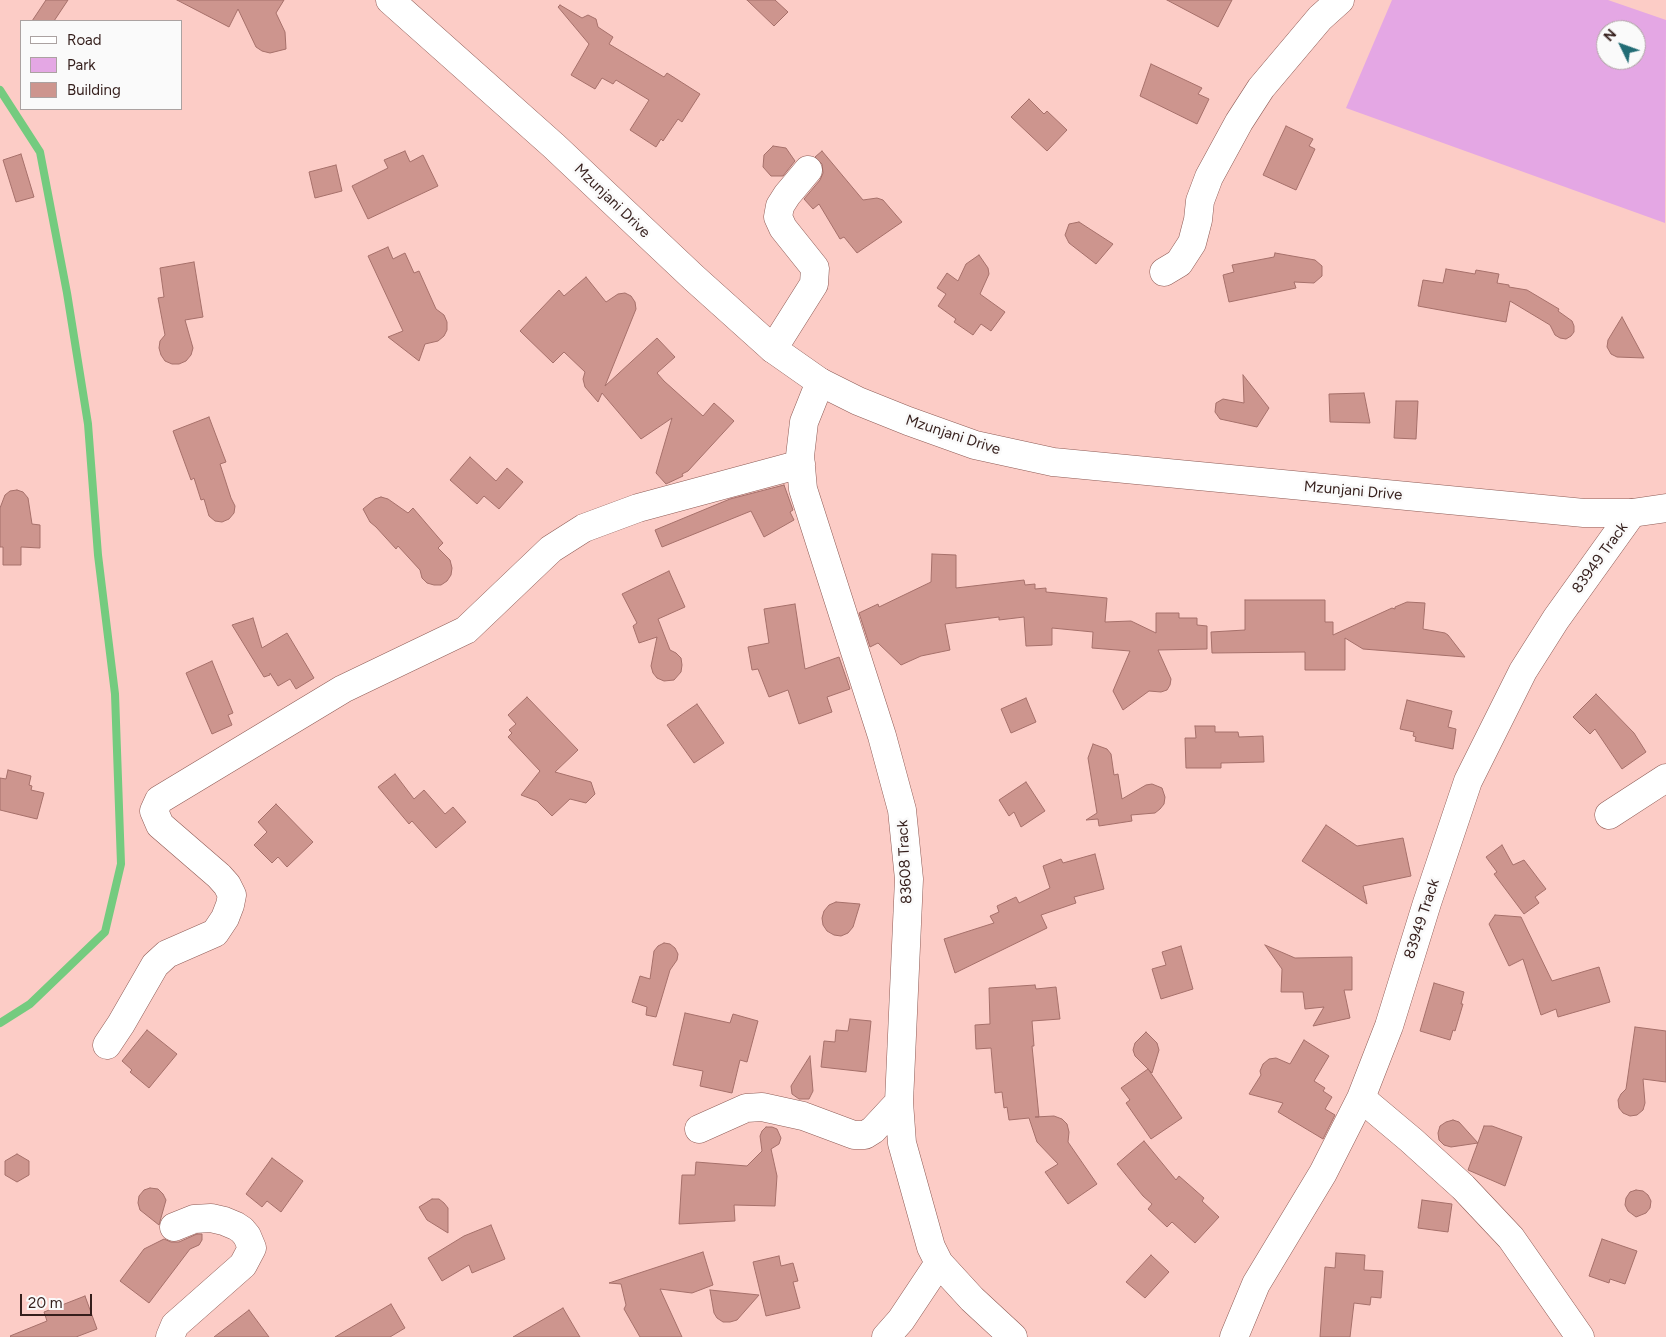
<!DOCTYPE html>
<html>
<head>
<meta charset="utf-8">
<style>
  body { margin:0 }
  #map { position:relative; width:1666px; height:1337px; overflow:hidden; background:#fcccc6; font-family:Figtree,sans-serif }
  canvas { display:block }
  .legend { position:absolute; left:20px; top:20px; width:162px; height:90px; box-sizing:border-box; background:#fafafa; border:1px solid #aba2a1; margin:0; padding:6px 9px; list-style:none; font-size:15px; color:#351f1c }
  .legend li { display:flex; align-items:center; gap:10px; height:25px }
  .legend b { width:25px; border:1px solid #aba2a1 }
  .north { position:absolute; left:1596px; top:20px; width:50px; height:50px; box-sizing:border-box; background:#fafafa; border:1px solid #aba2a1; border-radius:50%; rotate:312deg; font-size:14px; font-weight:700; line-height:20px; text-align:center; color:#351f1c }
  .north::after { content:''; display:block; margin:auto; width:18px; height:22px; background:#226c75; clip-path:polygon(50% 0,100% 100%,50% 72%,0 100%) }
  .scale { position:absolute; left:20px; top:1294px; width:72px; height:22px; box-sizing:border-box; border:2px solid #351f1c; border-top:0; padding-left:6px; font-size:15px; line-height:18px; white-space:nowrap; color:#351f1c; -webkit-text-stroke:4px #fafafa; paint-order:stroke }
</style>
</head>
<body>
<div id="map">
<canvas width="1666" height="1337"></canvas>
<ul class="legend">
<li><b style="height:6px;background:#fff"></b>Road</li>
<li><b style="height:14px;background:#e4a7e4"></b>Park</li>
<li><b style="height:14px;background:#cd958e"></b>Building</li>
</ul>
<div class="north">N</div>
<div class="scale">20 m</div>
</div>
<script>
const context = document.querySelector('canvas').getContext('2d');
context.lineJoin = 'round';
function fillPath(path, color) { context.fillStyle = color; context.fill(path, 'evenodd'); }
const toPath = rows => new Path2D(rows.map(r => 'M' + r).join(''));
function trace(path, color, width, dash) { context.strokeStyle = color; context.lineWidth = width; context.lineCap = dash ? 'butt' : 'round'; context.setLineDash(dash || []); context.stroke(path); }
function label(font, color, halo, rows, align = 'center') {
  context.font = font + ' Figtree,sans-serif'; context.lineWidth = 5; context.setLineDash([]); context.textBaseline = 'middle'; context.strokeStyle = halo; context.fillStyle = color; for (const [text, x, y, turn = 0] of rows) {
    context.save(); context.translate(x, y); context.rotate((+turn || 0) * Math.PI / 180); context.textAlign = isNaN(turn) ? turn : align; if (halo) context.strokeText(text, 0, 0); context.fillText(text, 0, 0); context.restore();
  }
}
const green = toPath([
  [1392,0,1608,0,1666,20,1665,223,1346,108],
  [1606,30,1636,30,1636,60,1606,60]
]);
const stream = toPath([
  [0,90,40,152,67,293,88,424,98,555,115,694,121,864,105,932,30,1004,0,1023]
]);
const building = toPath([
  [46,0,68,0,54,21,32,21,46,0],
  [177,0,284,0,276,13,285,32,286,49,270,53,262,51,256,47,238,9,229,27,177,0],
  [747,0,775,0,788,12,774,26,747,0],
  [1167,0,1232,0,1218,27,1167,0],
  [560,5,582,18,588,15,596,19,598,27,613,37,609,44,664,77,667,73,700,94,682,122,678,119,663,141,661,139,656,147,630,130,649,100,616,80,613,84,602,78,595,89,571,75,589,44,558,7,560,5],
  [1151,64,1202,88,1198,94,1209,99,1197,124,1140,96,1151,64],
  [1029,99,1044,114,1047,111,1067,130,1047,151,1011,117,1029,99],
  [1286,126,1313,139,1309,146,1315,149,1296,190,1263,175,1286,126],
  [773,146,786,148,795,161,783,176,771,176,763,167,764,155,773,146],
  [405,151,410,162,423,155,438,186,368,219,352,186,388,168,384,160,405,151],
  [822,151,863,200,877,198,883,200,902,222,857,253,844,237,840,239,819,204,813,209,804,199,820,180,823,173,822,164,815,157,822,151],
  [21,154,34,197,16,202,3,160,21,154],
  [336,165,342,191,315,198,309,172,336,165],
  [1079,222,1113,244,1096,264,1069,243,1065,235,1069,224,1079,222],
  [388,247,393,259,405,253,414,273,419,271,436,309,444,315,447,322,447,330,444,336,438,341,425,344,419,361,388,337,403,331,368,256,388,247],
  [1275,253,1315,260,1322,266,1322,276,1314,283,1294,282,1296,288,1229,302,1223,275,1234,272,1232,265,1274,257,1275,253],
  [979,255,988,268,989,274,980,294,1005,312,991,331,981,324,973,335,954,322,956,319,938,306,946,294,937,288,947,273,958,281,966,264,979,255],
  [194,262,203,317,185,320,193,348,191,355,186,361,179,364,172,364,165,361,161,355,159,348,160,341,165,335,158,298,164,297,160,268,194,262],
  [1446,269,1475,274,1476,270,1499,274,1497,283,1509,285,1509,287,1527,290,1559,309,1558,311,1572,321,1574,326,1574,332,1571,336,1566,339,1560,338,1555,335,1550,325,1510,301,1506,322,1418,306,1423,280,1443,283,1446,269],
  [586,277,606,302,618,294,625,293,631,296,635,302,636,309,605,386,657,338,675,357,657,373,664,381,703,416,714,403,734,421,688,471,682,474,683,476,666,484,656,473,672,418,641,439,602,393,598,402,585,387,583,379,585,372,564,352,553,363,520,331,559,290,564,296,586,277],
  [1622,317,1644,358,1617,357,1611,354,1607,347,1608,340,1622,317],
  [1243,375,1269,408,1257,427,1220,419,1215,412,1216,403,1223,399,1244,403,1243,375],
  [1364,393,1370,423,1330,422,1329,394,1364,393],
  [1396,401,1418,401,1416,439,1394,438,1396,401],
  [209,417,226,462,220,464,231,498,235,506,234,513,229,519,222,522,215,521,209,516,204,499,201,500,194,478,191,480,173,431,209,417],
  [470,457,496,481,507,468,523,482,499,509,484,496,477,504,450,480,470,457],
  [784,485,793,510,790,512,794,520,764,537,751,511,662,547,655,530,730,499,784,485],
  [17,490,23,492,28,498,32,524,40,525,40,548,21,547,21,565,3,565,3,547,0,547,0,508,5,495,10,491,17,490],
  [381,497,388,499,408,513,413,508,443,543,438,548,450,560,452,568,451,575,447,581,441,585,434,585,427,583,422,578,420,570,398,546,396,549,376,527,370,522,363,509,375,499,381,497],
  [932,554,956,555,956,588,1024,580,1025,585,1035,584,1035,589,1046,588,1046,592,1107,598,1105,622,1131,621,1156,633,1156,613,1179,613,1179,618,1197,618,1197,625,1207,626,1207,649,1158,650,1171,679,1170,685,1167,690,1161,692,1149,691,1123,710,1113,691,1130,651,1092,648,1093,632,1052,628,1052,645,1026,646,1024,617,999,620,999,617,945,624,950,650,921,656,901,665,878,643,870,647,859,613,878,604,879,607,931,582,932,554],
  [669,571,685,607,658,619,670,650,676,653,681,658,682,665,681,672,674,680,664,681,657,678,653,673,651,666,657,637,639,643,633,626,637,623,622,594,669,571],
  [1245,600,1325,600,1325,622,1333,622,1333,635,1392,608,1395,609,1395,607,1407,602,1425,603,1423,629,1445,633,1448,635,1465,657,1363,649,1345,638,1345,670,1305,670,1305,652,1212,653,1211,632,1245,630,1245,600],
  [795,604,805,669,839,657,850,689,827,697,832,712,799,724,788,690,769,697,758,669,752,670,748,647,769,643,764,609,795,604],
  [253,618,262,648,287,633,314,678,296,689,290,679,278,686,270,673,270,675,264,677,232,625,253,618],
  [212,661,233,713,228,715,232,725,212,734,186,673,212,661],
  [1596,694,1634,733,1646,752,1622,769,1595,729,1590,734,1573,717,1596,694],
  [527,697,578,750,555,772,591,782,595,794,586,803,570,799,552,816,537,801,521,795,540,771,508,737,512,733,509,730,516,724,508,715,527,697],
  [1026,698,1036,722,1011,733,1001,709,1026,698],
  [1407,700,1452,711,1448,727,1456,729,1453,749,1415,741,1416,737,1413,736,1414,732,1400,729,1407,700],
  [697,704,724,743,694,763,667,725,697,704],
  [1195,726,1215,726,1215,732,1238,732,1239,737,1263,736,1264,762,1221,763,1221,768,1186,768,1185,738,1196,738,1195,726],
  [1093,744,1107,749,1111,754,1114,775,1118,774,1122,799,1146,785,1152,784,1162,788,1165,797,1164,804,1160,809,1155,813,1131,815,1132,821,1099,826,1098,819,1086,820,1097,813,1088,758,1093,744],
  [8,770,31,776,29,785,32,786,31,790,44,793,37,819,0,810,0,778,6,779,8,770],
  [395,774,414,799,424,790,445,814,453,807,466,822,436,848,412,821,409,824,378,787,395,774],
  [1026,782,1045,811,1021,827,1014,812,1009,816,999,800,1026,782],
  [276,804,313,842,287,867,278,857,272,863,254,845,267,832,258,822,276,804],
  [1326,825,1357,846,1403,838,1411,876,1363,886,1367,904,1302,861,1326,825],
  [1502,845,1513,865,1524,860,1546,889,1535,897,1539,903,1524,914,1494,874,1497,872,1486,857,1502,845],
  [1095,854,1104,889,1074,897,1076,903,1041,915,1047,928,955,973,944,939,994,923,990,916,999,912,997,906,1016,897,1019,903,1050,888,1043,866,1061,859,1063,863,1095,854],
  [836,902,860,904,853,927,848,933,841,936,834,935,827,931,823,925,822,918,824,911,829,905,836,902],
  [1495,915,1521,917,1552,981,1599,967,1610,1002,1558,1017,1556,1009,1541,1015,1523,959,1509,966,1489,924,1495,915],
  [664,943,670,944,675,948,678,954,677,960,670,970,656,1017,646,1015,647,1007,632,1002,640,976,650,979,654,951,658,946,664,943],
  [1265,945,1295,958,1352,957,1352,990,1344,990,1350,1018,1313,1026,1324,1007,1305,1009,1303,992,1281,992,1282,969,1265,945],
  [1181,946,1193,989,1161,999,1152,969,1166,965,1162,952,1181,946],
  [1434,983,1464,992,1461,1004,1463,1004,1455,1031,1453,1030,1450,1040,1420,1031,1434,983],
  [1035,985,1036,989,1056,987,1060,1019,1032,1021,1034,1046,1032,1046,1039,1117,1035,1117,1054,1116,1062,1119,1067,1124,1069,1132,1068,1142,1097,1184,1068,1204,1045,1172,1058,1164,1037,1142,1029,1118,1009,1120,1007,1107,1004,1108,1002,1092,995,1093,991,1048,976,1049,975,1025,990,1024,989,988,1035,985],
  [685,1013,730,1023,733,1014,758,1021,747,1062,740,1060,732,1093,700,1086,703,1071,673,1065,685,1013],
  [850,1019,871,1021,866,1072,821,1067,824,1041,835,1042,836,1030,848,1031,850,1019],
  [1635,1027,1666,1031,1666,1082,1643,1079,1645,1103,1643,1110,1637,1115,1630,1116,1623,1113,1619,1108,1618,1100,1621,1094,1626,1089,1635,1027],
  [147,1030,177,1054,149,1088,130,1072,132,1070,122,1061,147,1030],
  [1146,1032,1157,1043,1159,1050,1152,1073,1135,1056,1133,1050,1135,1043,1146,1032],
  [1304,1040,1329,1056,1314,1081,1325,1088,1323,1091,1332,1097,1325,1109,1335,1115,1323,1139,1278,1112,1283,1103,1249,1094,1261,1075,1260,1071,1263,1064,1269,1059,1276,1058,1290,1064,1304,1040],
  [810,1056,813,1091,809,1099,799,1099,792,1094,791,1086,810,1056],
  [1148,1069,1182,1118,1151,1139,1126,1103,1130,1100,1121,1088,1148,1069],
  [1453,1120,1459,1122,1478,1143,1451,1147,1444,1145,1439,1140,1438,1133,1440,1126,1446,1122,1453,1120],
  [1484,1126,1492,1126,1522,1137,1505,1186,1468,1170,1484,1126],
  [766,1127,772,1127,777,1129,781,1138,779,1144,771,1149,777,1176,775,1206,734,1205,735,1221,679,1224,682,1175,695,1175,696,1162,747,1166,762,1151,760,1136,762,1131,766,1127],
  [1144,1141,1176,1180,1179,1176,1204,1198,1202,1201,1219,1217,1195,1243,1172,1222,1167,1227,1148,1209,1152,1204,1143,1196,1117,1164,1144,1141],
  [17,1154,29,1161,29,1175,17,1182,5,1175,5,1161,17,1154],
  [272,1158,303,1181,281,1212,267,1201,262,1207,246,1194,272,1158],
  [150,1188,158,1189,163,1194,166,1200,159,1225,140,1210,138,1203,139,1196,144,1190,150,1188],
  [1636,1190,1643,1191,1648,1195,1651,1201,1650,1208,1646,1213,1636,1217,1628,1211,1625,1205,1626,1198,1630,1192,1636,1190],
  [432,1199,439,1199,444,1203,448,1208,448,1233,427,1220,419,1207,432,1199],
  [1422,1200,1452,1204,1448,1232,1418,1228,1422,1200],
  [491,1225,505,1259,472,1273,469,1265,442,1281,428,1258,464,1236,491,1225],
  [197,1234,202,1234,202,1240,199,1245,190,1249,149,1303,120,1281,144,1249,164,1239,171,1242,179,1242,197,1234],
  [1602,1239,1637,1251,1625,1284,1610,1279,1609,1283,1589,1276,1602,1239],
  [703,1252,713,1285,692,1293,660,1289,682,1337,640,1337,624,1309,626,1305,621,1284,609,1283,703,1252],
  [1336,1253,1365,1255,1364,1270,1383,1271,1381,1298,1371,1297,1370,1305,1354,1303,1350,1337,1320,1337,1325,1267,1335,1268,1336,1253],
  [1151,1255,1169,1272,1145,1298,1126,1282,1151,1255],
  [779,1256,781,1266,793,1263,798,1281,793,1282,800,1308,766,1316,753,1262,779,1256],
  [710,1290,759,1295,737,1320,730,1322,723,1322,717,1318,714,1313,710,1290],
  [85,1296,97,1329,76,1337,11,1337,10,1336,47,1321,44,1312,85,1296],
  [391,1304,405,1328,390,1337,335,1337,391,1304],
  [563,1308,580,1337,513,1337,563,1308],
  [249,1310,269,1337,214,1337,249,1310]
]);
const minor = toPath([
  [1164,272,1179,263,1192,243,1198,220,1200,201,1209,177,1239,122,1261,88,1320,18,1340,0],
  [773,349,814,284,815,268,783,228,778,217,780,206,787,195,808,170],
  [820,382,804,422,800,456,803,489,882,736,902,810,909,879,899,1102,902,1143,931,1247,939,1263,972,1299,1013,1337],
  [1609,815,1666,778],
  [107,1045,121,1024,155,965,167,954,215,933,225,918,230,905,232,895,227,885,219,876,160,825,154,811,159,800,343,689,466,630,551,549,584,528,638,508,801,464],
  [1361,1098,1411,1140,1463,1187,1511,1238,1580,1337],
  [699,1129,746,1108,762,1107,803,1116,854,1135,865,1135,873,1130,899,1102],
  [170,1337,175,1325,243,1265,252,1248,247,1236,242,1230,236,1226,224,1221,211,1218,194,1219,174,1227],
  [886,1337,901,1320,939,1263],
  [1234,1337,1256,1284,1323,1173,1361,1098,1389,1026,1427,903,1468,781,1523,671,1556,619,1632,513]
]);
const major = toPath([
  [390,0,554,146,694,278,773,349,820,382,858,401,908,421,975,445,1053,462,1584,513,1632,513,1666,508]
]);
const streetNames = [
  ["Mzunjani Drive",612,201,44],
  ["Mzunjani Drive",953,435,18],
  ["Mzunjani Drive",1353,491,5],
  ["83949 Track",1600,558,-54],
  ["83608 Track",905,862,-93],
  ["83949 Track",1422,919,-72]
];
fillPath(green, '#e4a7e4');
trace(stream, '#74cb7f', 8);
fillPath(building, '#cd958e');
trace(building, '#a6706a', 1);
trace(minor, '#8e5b55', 29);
trace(major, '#8e5b55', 29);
trace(minor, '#fff', 28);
trace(major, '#fff', 28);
label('15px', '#351f1c', '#fafafa', streetNames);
</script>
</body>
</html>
